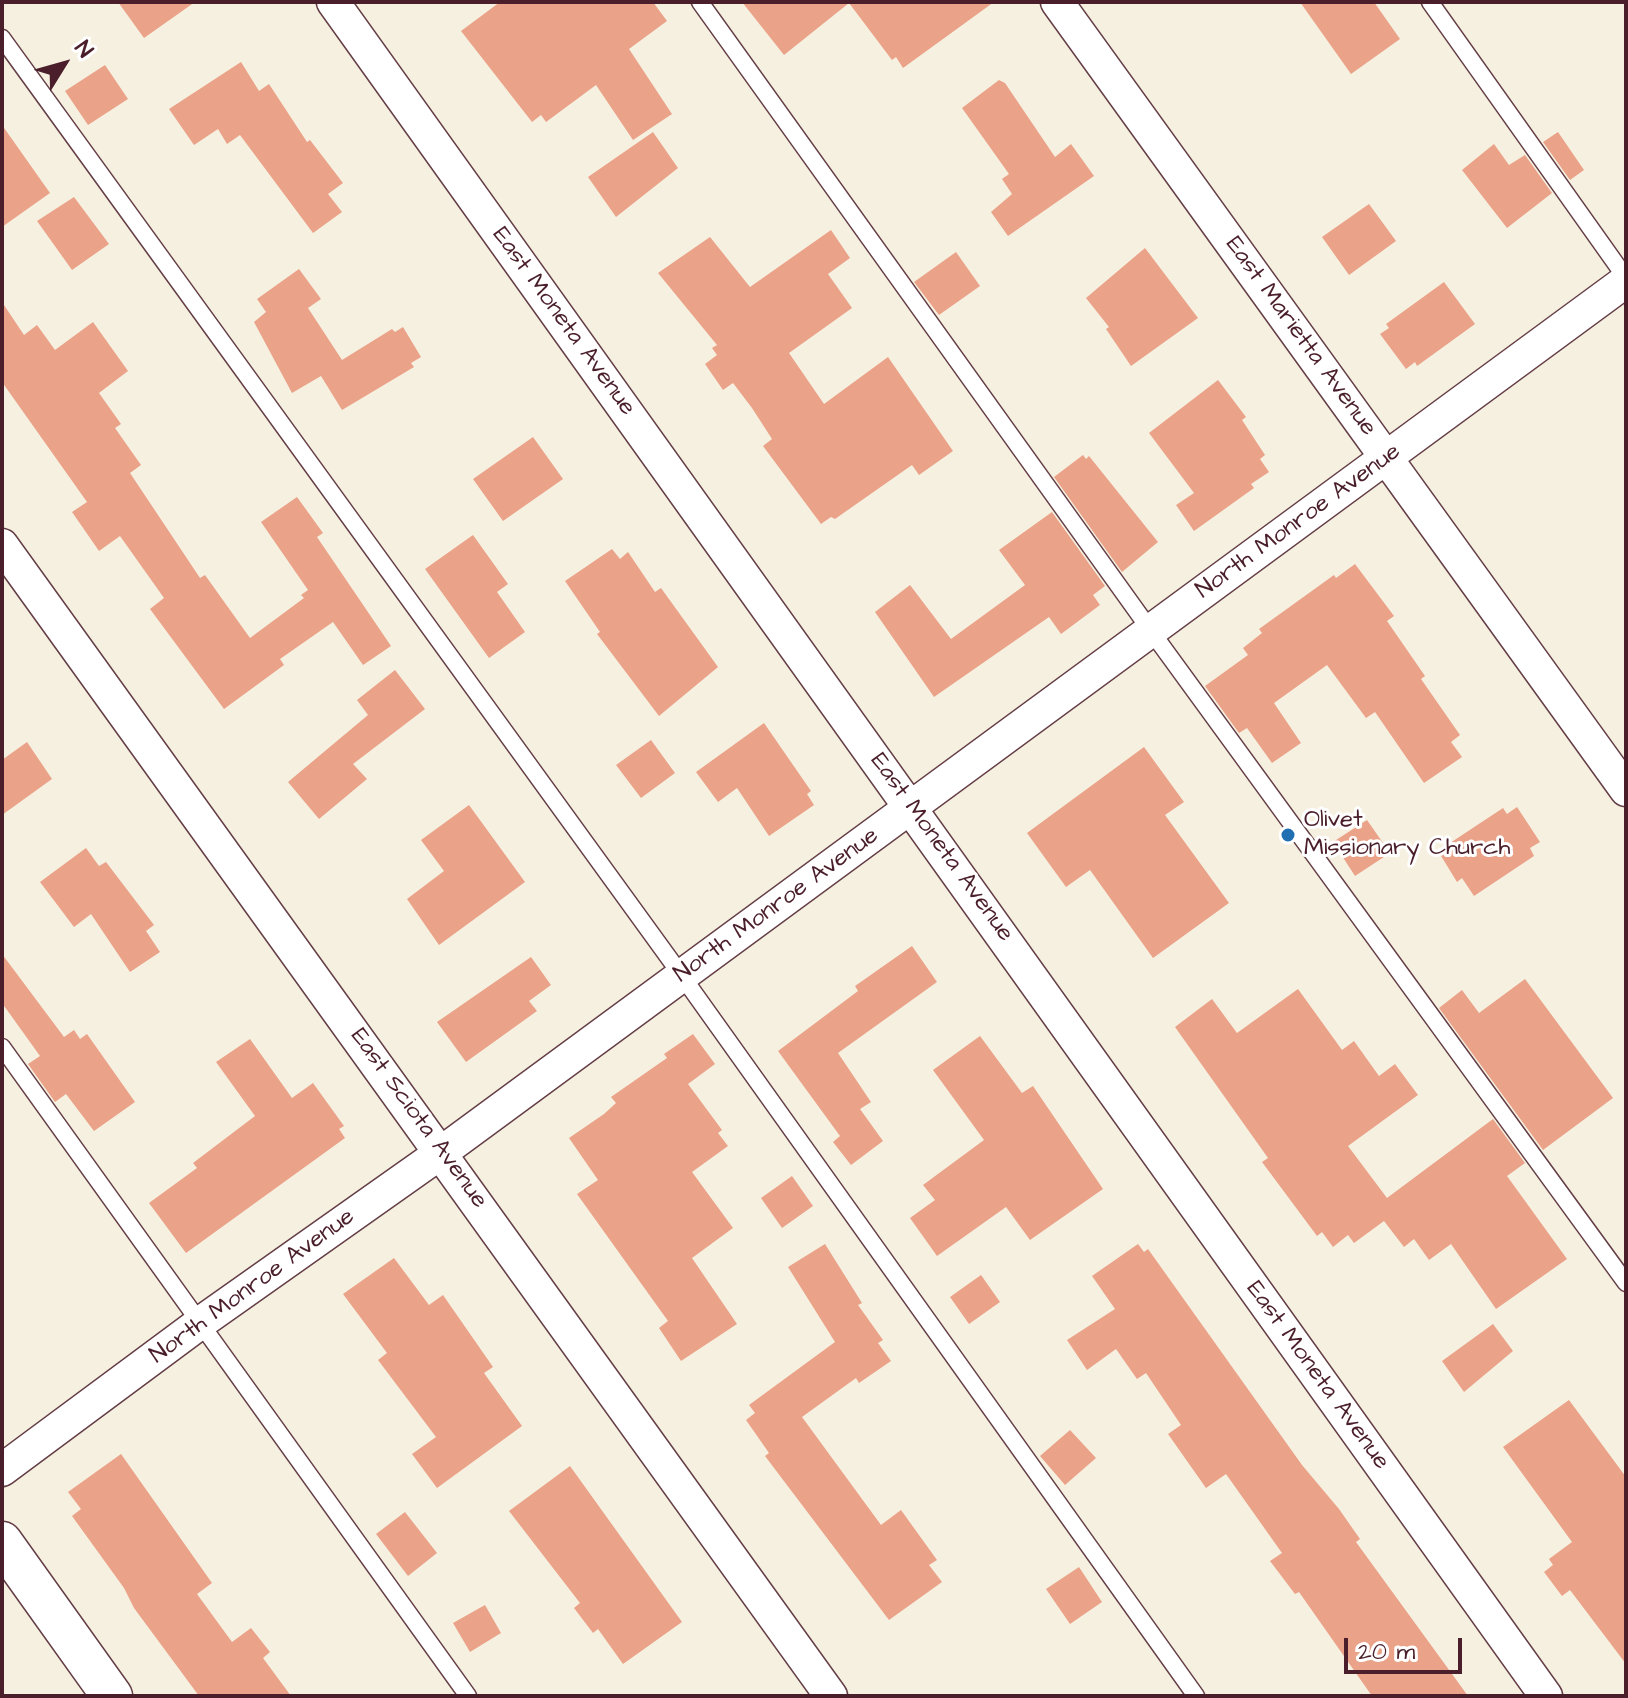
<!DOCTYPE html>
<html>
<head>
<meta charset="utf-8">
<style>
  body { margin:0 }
  #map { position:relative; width:1628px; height:1698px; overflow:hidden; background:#f6f0e0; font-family:"Architects Daughter",sans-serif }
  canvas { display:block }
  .frame { position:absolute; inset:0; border:4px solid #4a1f2b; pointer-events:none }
  .north { position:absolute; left:24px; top:24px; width:80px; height:80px; -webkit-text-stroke:6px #fff; paint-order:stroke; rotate:53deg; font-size:22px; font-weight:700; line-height:32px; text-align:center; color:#4a1f2b }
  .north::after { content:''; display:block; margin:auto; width:28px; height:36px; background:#4a1f2b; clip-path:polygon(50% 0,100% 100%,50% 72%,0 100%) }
  .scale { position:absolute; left:1344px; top:1638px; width:118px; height:36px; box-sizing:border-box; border:4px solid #4a1f2b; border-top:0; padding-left:10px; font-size:24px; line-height:28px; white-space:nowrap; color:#4a1f2b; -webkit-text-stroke:6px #fff; paint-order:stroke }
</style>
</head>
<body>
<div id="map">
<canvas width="1628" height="1698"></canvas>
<div class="frame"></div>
<div class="north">N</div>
<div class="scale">20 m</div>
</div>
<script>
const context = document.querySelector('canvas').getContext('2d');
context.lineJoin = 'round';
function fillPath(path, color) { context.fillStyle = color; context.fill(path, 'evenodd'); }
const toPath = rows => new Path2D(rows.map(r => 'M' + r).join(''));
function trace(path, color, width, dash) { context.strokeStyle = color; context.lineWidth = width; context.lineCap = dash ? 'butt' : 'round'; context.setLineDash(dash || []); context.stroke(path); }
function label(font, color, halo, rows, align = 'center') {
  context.font = font + ' "Architects Daughter",sans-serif'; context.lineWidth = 6; context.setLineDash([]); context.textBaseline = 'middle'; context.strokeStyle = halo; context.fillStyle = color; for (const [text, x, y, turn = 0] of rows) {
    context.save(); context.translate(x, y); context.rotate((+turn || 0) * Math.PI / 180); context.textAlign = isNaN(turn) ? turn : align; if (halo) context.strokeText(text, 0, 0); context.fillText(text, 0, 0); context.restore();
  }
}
const building = toPath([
  [118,2,195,2,144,38],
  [500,2,653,2,667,21,629,49,672,114,633,140,596,85,546,122,541,115,532,122,461,31],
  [742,2,994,2,903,68,896,57,892,60,849,3,784,55],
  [1300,2,1374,2,1400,39,1351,74],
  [241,62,259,91,269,84,307,142,310,140,343,183,328,194,342,212,313,233,240,135,227,144,218,129,194,145,169,109],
  [105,65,128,99,88,125,65,91],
  [999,80,1005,83,1055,157,1071,144,1094,176,1008,236,991,212,1012,194,1002,179,1009,174,962,108],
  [2,125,50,193,2,227],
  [653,132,678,168,616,217,588,177],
  [1558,132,1584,170,1570,180,1543,142],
  [1494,144,1509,165,1525,155,1552,193,1507,228,1462,170],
  [74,197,109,244,72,270,37,221],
  [1369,204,1396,241,1349,275,1322,237],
  [831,230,850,258,828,274,852,308,789,353,824,404,888,357,953,451,919,475,912,465,835,519,831,517,821,524,763,446,772,439,752,408,733,383,723,390,705,364,717,355,712,348,717,345,658,273,710,237,750,287],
  [1145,248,1198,318,1131,366,1106,329,1109,327,1086,298],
  [956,252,980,286,939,315,914,282],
  [299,269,321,299,308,308,342,360,392,329,395,332,403,327,421,357,411,363,414,367,342,410,321,376,292,393,254,322,266,312,257,299],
  [1444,282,1475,324,1417,366,1415,362,1406,369,1380,334,1389,328,1386,324],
  [2,302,24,335,37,325,55,350,93,322,128,371,99,393,121,424,115,428,141,465,130,473,200,578,205,575,250,638,304,598,301,595,308,590,261,522,297,497,323,533,317,537,391,646,363,665,333,622,280,659,284,665,224,709,150,609,164,598,120,536,99,551,72,512,87,502,2,382],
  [1218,380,1246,417,1242,420,1265,455,1260,459,1269,472,1251,484,1254,488,1194,531,1176,505,1194,493,1149,433],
  [533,437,563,479,503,521,473,479],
  [1083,455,1086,459,1089,456,1158,542,1122,572,1054,477],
  [1052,512,1105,586,1093,595,1100,605,1061,634,1049,617,934,697,875,612,910,585,951,639,1025,585,999,550],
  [473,535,508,584,497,592,525,632,489,658,425,569],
  [612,549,620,559,628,552,655,592,661,588,718,667,659,716,597,634,600,632,565,581],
  [1355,564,1394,616,1387,621,1425,676,1421,679,1460,735,1451,742,1462,757,1424,783,1375,712,1366,718,1327,665,1274,703,1301,743,1272,763,1247,728,1239,733,1205,686,1248,655,1243,648,1262,633,1259,629,1334,575,1336,578],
  [395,670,425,709,353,764,367,779,319,819,288,782,368,715,357,700],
  [764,723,811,791,807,794,814,805,769,836,737,788,718,802,696,772],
  [651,740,675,773,641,798,616,765],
  [27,742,52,779,2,815,2,760],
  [1144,747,1184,802,1165,815,1229,903,1153,958,1090,870,1066,887,1027,833],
  [469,805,525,882,439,945,407,899,444,871,421,840],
  [1517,807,1540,842,1530,848,1534,856,1474,896,1462,878,1457,882,1438,851,1503,808,1507,814],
  [1367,820,1390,853,1355,876,1333,842],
  [86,848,99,866,106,862,154,925,146,931,160,952,130,972,91,914,74,927,40,882],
  [912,946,937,982,838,1053,871,1102,860,1109,883,1141,851,1165,833,1142,840,1136,778,1051,858,991,855,986],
  [2,954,64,1037,74,1030,80,1039,87,1034,135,1102,94,1131,66,1094,55,1102,28,1064,40,1056,2,1003],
  [531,957,551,985,529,1001,537,1011,466,1062,437,1022],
  [1525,979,1613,1098,1543,1150,1439,1008,1462,990,1479,1013],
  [1298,989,1342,1050,1354,1041,1379,1076,1395,1064,1418,1095,1348,1146,1387,1198,1493,1119,1525,1163,1507,1176,1567,1259,1496,1309,1451,1244,1429,1260,1414,1239,1404,1247,1384,1221,1354,1243,1348,1235,1333,1247,1322,1232,1317,1236,1262,1162,1268,1158,1175,1027,1212,999,1237,1033],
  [693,1034,715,1064,688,1084,722,1130,718,1133,728,1146,692,1172,733,1228,692,1258,737,1324,681,1361,659,1328,668,1321,577,1194,598,1180,569,1138,604,1114,616,1103,611,1097,667,1058,664,1054],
  [980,1036,1022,1093,1033,1086,1103,1189,1030,1240,1006,1207,937,1256,910,1218,935,1200,923,1185,984,1140,933,1070],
  [250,1039,292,1098,313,1083,344,1126,339,1129,345,1138,186,1253,149,1203,197,1168,193,1163,255,1116,216,1062],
  [792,1176,813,1206,782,1228,761,1198],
  [825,1244,862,1303,858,1305,883,1340,878,1343,891,1361,859,1383,856,1378,802,1417,881,1525,901,1510,937,1560,929,1565,942,1582,889,1620,765,1456,769,1453,746,1420,755,1413,749,1405,835,1342,788,1267],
  [1138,1244,1144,1252,1148,1249,1302,1465,1339,1509,1360,1539,1356,1542,1468,1696,1372,1696,1299,1592,1295,1594,1270,1561,1282,1553,1226,1474,1206,1488,1168,1434,1181,1425,1146,1373,1137,1379,1116,1349,1087,1370,1067,1340,1115,1309,1092,1276],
  [394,1258,429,1305,443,1295,493,1367,484,1373,522,1426,437,1488,412,1454,436,1437,378,1360,387,1353,343,1294],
  [981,1275,1000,1302,969,1324,950,1297],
  [1493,1324,1513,1351,1464,1392,1442,1361],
  [1569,1400,1626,1477,1626,1664,1570,1590,1562,1596,1544,1572,1553,1565,1549,1559,1572,1542,1503,1447],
  [1070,1430,1096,1458,1065,1485,1040,1456],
  [121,1454,212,1583,197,1594,232,1642,251,1628,270,1652,263,1658,291,1696,199,1696,134,1608,124,1588,72,1516,81,1509,68,1492],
  [570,1466,682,1622,623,1664,598,1629,593,1633,574,1608,580,1603,509,1511],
  [405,1512,437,1553,408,1576,376,1534],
  [1079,1567,1102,1602,1070,1624,1046,1589],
  [485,1605,501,1633,470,1652,453,1623]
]);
const service = toPath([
  [700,2,1151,631,1626,1283],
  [1430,2,1626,278],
  [2,38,682,976,1196,1696],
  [2,1047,468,1696]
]);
const minor = toPath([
  [333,2,1546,1696],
  [1057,2,1626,790],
  [2,545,831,1696],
  [2,1470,200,1323,442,1152,1626,281]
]);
const tertiary = toPath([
  [2,1542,112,1696]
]);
const markers = [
  [1288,835,8,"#1f6fb2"]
];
const streetNames = [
  ["East Moneta Avenue",563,322,54],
  ["East Marietta Avenue",1300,337,54],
  ["North Monroe Avenue",1299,522,-36],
  ["East Moneta Avenue",941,848,54],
  ["North Monroe Avenue",777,906,-36],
  ["East Sciota Avenue",418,1119,54],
  ["North Monroe Avenue",253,1287,-36],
  ["East Moneta Avenue",1317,1376,54]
];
const poiNames = [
  ["Olivet",1304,821],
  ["Missionary Church",1304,849]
];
fillPath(building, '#eaa289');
trace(service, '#643e46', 19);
trace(minor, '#643e46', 35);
trace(tertiary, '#643e46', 43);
trace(service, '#fff', 16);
trace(minor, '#fff', 32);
trace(tertiary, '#fff', 40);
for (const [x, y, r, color] of markers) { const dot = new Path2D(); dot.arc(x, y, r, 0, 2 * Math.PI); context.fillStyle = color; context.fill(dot); trace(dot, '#fff', 3); }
label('24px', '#4a1f2b', '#fff', streetNames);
label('24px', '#4a1f2b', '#fff', poiNames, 'left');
</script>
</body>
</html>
